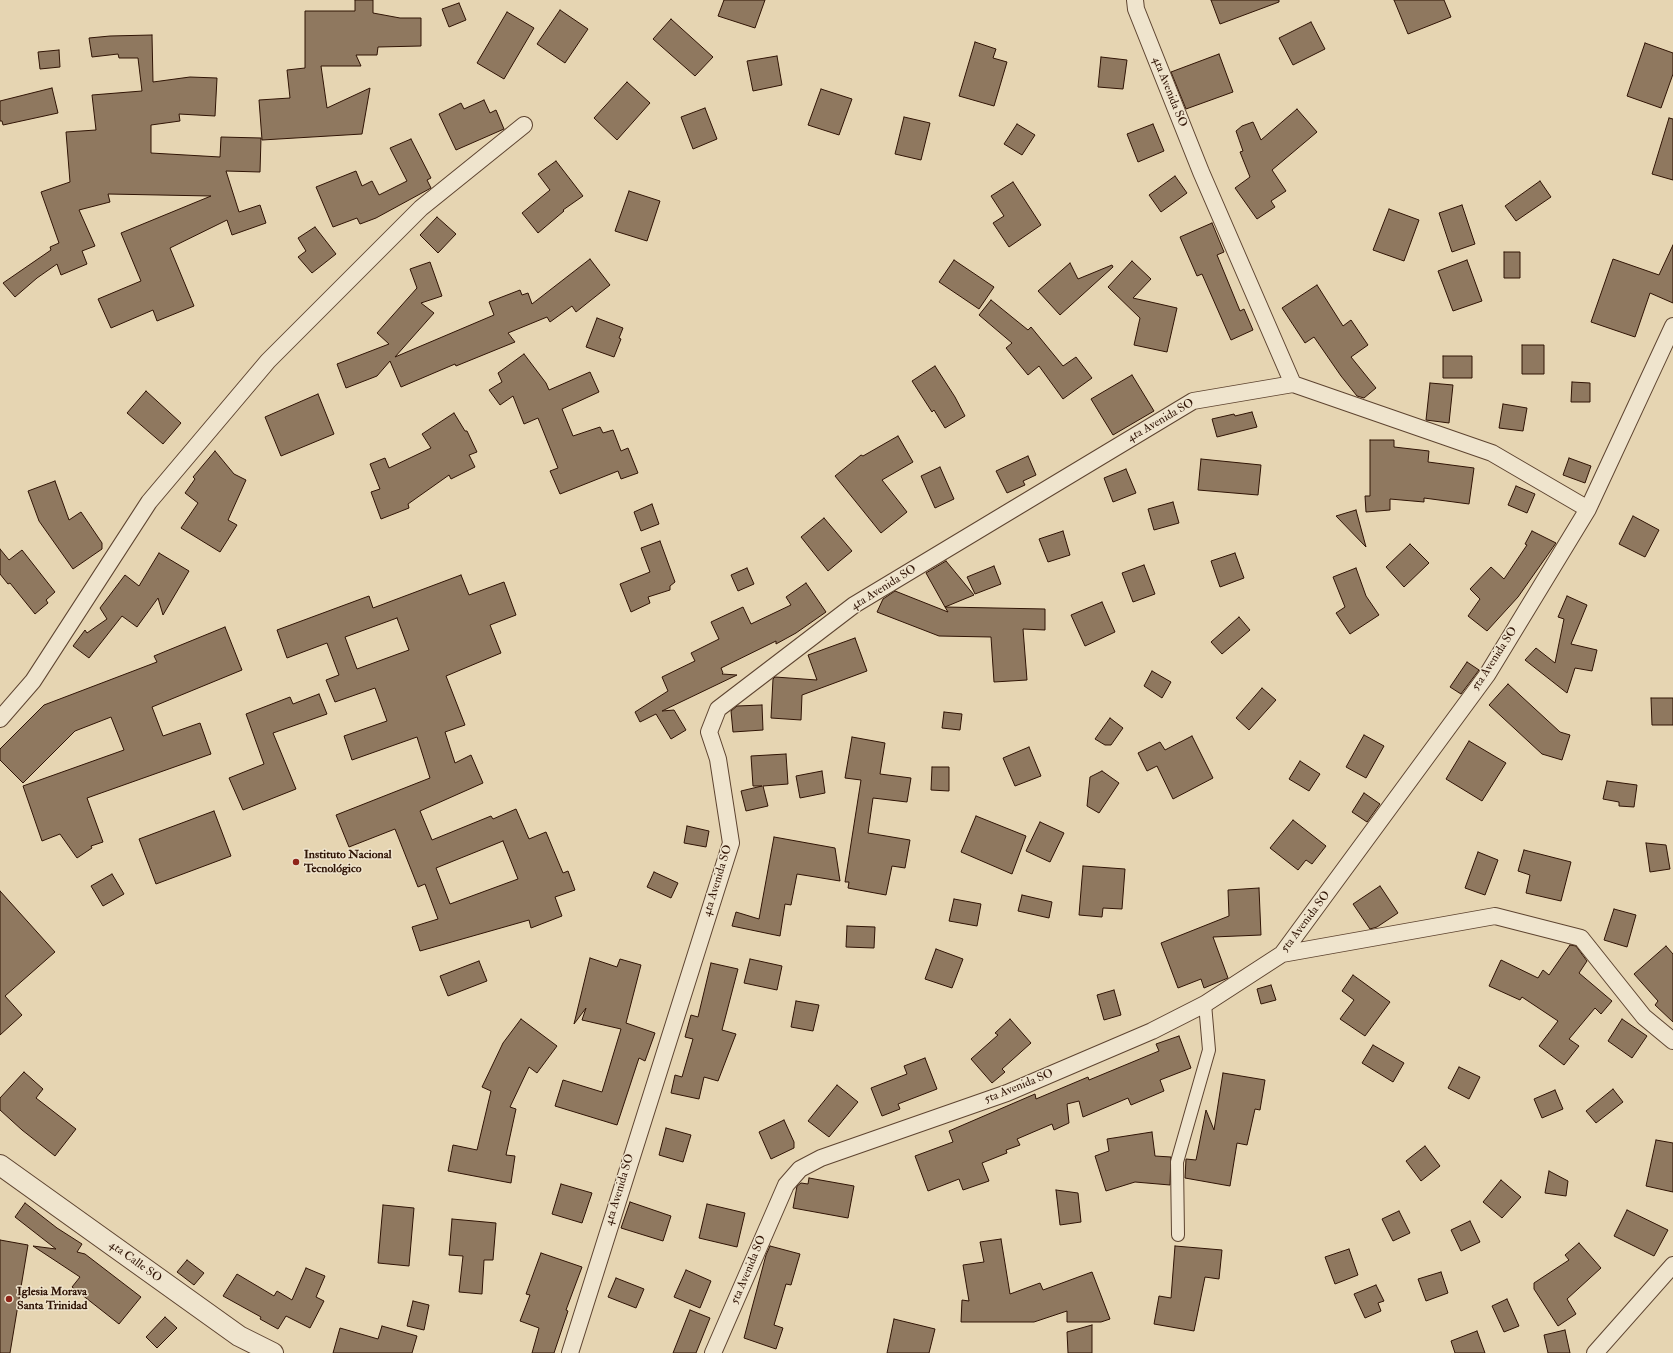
<!DOCTYPE html>
<html>
<head>
<meta charset="utf-8">
<style>
  body { margin:0 }
  canvas { display:block; background:#e6d5b2 }
</style>
</head>
<body>
<canvas width="1673" height="1353"></canvas>
<script>
const context = document.querySelector('canvas').getContext('2d');
context.lineJoin = 'round';
function fillPath(path, color) { context.fillStyle = color; context.fill(path, 'evenodd'); }
const toPath = rows => new Path2D(rows.map(r => 'M' + r).join(''));
function trace(path, color, width, dash) { context.strokeStyle = color; context.lineWidth = width; context.lineCap = dash ? 'butt' : 'round'; context.setLineDash(dash || []); context.stroke(path); }
function label(font, color, halo, rows, align = 'center') {
  context.font = font + ' "IM FELL Double Pica",serif'; context.lineWidth = 3; context.setLineDash([]); context.textBaseline = 'middle'; context.strokeStyle = halo; context.fillStyle = color; for (const [text, x, y, turn = 0] of rows) {
    context.save(); context.translate(x, y); context.rotate((+turn || 0) * Math.PI / 180); context.textAlign = isNaN(turn) ? turn : align; if (halo) context.strokeText(text, 0, 0); context.fillText(text, 0, 0); context.restore();
  }
}
const building = toPath([
  [355,0,373,0,373,13,400,18,421,18,421,46,378,47,377,55,356,55,361,66,321,66,327,108,370,88,362,134,262,140,259,100,290,98,287,70,305,68,305,11,355,11,355,0],
  [724,0,765,0,755,28,718,16,724,0],
  [1211,0,1279,0,1279,2,1220,24,1211,0],
  [1394,0,1444,0,1451,17,1408,34,1394,0],
  [459,3,466,20,449,27,442,9,459,3],
  [560,10,588,29,565,63,537,44,560,10],
  [507,12,534,28,504,79,477,63,507,12],
  [671,19,713,57,695,76,653,39,671,19],
  [1311,22,1325,49,1293,65,1279,38,1311,22],
  [152,35,153,82,190,77,217,78,215,116,179,114,180,121,151,125,151,153,220,157,221,137,261,138,260,172,226,171,239,212,260,205,266,223,232,235,227,220,170,248,194,306,157,321,153,310,111,328,98,299,141,281,121,233,211,196,108,194,110,202,79,210,95,246,82,251,87,264,61,275,57,264,37,278,15,297,3,283,51,250,50,247,59,243,41,192,70,182,66,132,96,130,92,95,142,91,138,58,119,58,118,54,92,57,89,38,110,36,152,35],
  [975,42,996,49,993,58,1007,62,994,106,959,96,975,42],
  [1645,43,1673,53,1673,74,1661,108,1627,96,1645,43],
  [59,50,60,67,40,69,38,52,59,50],
  [1219,54,1233,92,1186,109,1171,72,1219,54],
  [777,56,782,85,753,91,747,61,777,56],
  [1101,57,1127,60,1123,89,1098,87,1101,57],
  [627,82,650,103,617,140,594,118,627,82],
  [52,88,58,113,3,125,2,121,0,121,0,101,52,88],
  [821,89,852,99,839,135,808,125,821,89],
  [484,100,490,113,496,110,504,129,456,150,439,114,461,103,464,109,484,100],
  [705,108,717,139,693,149,681,117,705,108],
  [1297,109,1317,132,1272,170,1286,191,1271,201,1275,207,1257,219,1235,188,1250,177,1240,152,1243,151,1236,131,1242,126,1253,122,1261,140,1297,109],
  [904,117,930,123,921,160,895,154,904,117],
  [1669,118,1673,119,1673,180,1652,174,1669,118],
  [1017,124,1035,135,1022,155,1004,144,1017,124],
  [1153,124,1164,151,1138,162,1127,134,1153,124],
  [411,139,431,178,427,180,431,188,376,218,360,224,357,218,333,227,316,187,356,171,362,186,372,181,379,195,407,181,390,148,411,139],
  [556,161,583,196,563,210,564,211,538,233,522,213,550,190,538,174,556,161],
  [1175,176,1187,193,1161,212,1149,195,1175,176],
  [1540,181,1551,197,1516,221,1505,206,1540,181],
  [1013,182,1041,225,1009,247,993,223,1004,216,991,196,1013,182],
  [629,191,660,201,647,241,615,231,629,191],
  [1462,205,1475,244,1452,252,1439,213,1462,205],
  [1389,209,1419,220,1404,261,1373,250,1389,209],
  [437,217,456,234,438,253,420,235,437,217],
  [1212,223,1224,252,1217,255,1240,311,1244,309,1253,330,1231,340,1202,274,1197,276,1180,237,1212,223],
  [315,227,336,254,312,273,298,257,306,251,298,238,315,227],
  [1673,245,1673,303,1650,293,1635,337,1591,322,1613,259,1659,275,1673,245],
  [1504,252,1520,252,1520,278,1504,278,1504,252],
  [590,259,610,285,576,312,572,306,550,322,547,317,508,333,515,342,456,366,455,364,401,387,390,361,377,376,346,388,337,364,389,344,377,333,417,288,410,269,430,262,442,296,421,303,434,313,395,357,494,315,489,302,520,290,522,295,528,293,532,304,590,259],
  [954,260,994,287,979,309,939,282,954,260],
  [1467,260,1482,301,1453,311,1438,271,1467,260],
  [1132,261,1151,279,1133,298,1177,308,1167,352,1134,345,1140,318,1108,287,1132,261],
  [1070,263,1078,279,1112,265,1113,267,1060,315,1038,291,1070,263],
  [1317,285,1343,326,1351,320,1368,345,1351,357,1376,388,1364,398,1357,396,1341,376,1314,337,1305,343,1282,308,1317,285],
  [991,300,1028,330,1031,327,1063,366,1076,357,1092,378,1063,399,1039,366,1028,375,1006,348,1012,343,979,315,991,300],
  [597,318,623,328,619,338,621,339,614,357,586,347,597,318],
  [1522,345,1544,345,1544,374,1522,374,1522,345],
  [524,354,546,383,549,390,590,372,599,392,562,409,573,436,600,427,603,433,613,430,621,451,628,448,638,473,621,479,618,471,560,494,550,471,558,468,538,418,524,424,513,396,500,405,489,390,502,382,498,373,524,354],
  [1443,356,1472,356,1472,378,1443,378,1443,356],
  [935,366,955,397,965,416,945,428,934,410,932,412,912,381,935,366],
  [1132,375,1154,411,1113,435,1091,399,1132,375],
  [1572,382,1590,383,1590,402,1571,402,1572,382],
  [1430,383,1453,385,1449,423,1426,420,1430,383],
  [146,391,181,423,163,444,127,413,146,391],
  [318,394,334,434,281,456,265,417,318,394],
  [1503,404,1527,408,1523,431,1499,428,1503,404],
  [1252,412,1257,427,1217,437,1212,419,1234,414,1235,416,1252,412],
  [454,413,465,431,467,431,477,452,469,455,475,467,451,479,449,475,408,504,409,508,381,519,371,492,380,489,370,464,385,458,389,468,431,448,422,434,454,413],
  [898,436,913,462,882,480,907,512,881,533,835,476,861,455,863,456,898,436],
  [1370,440,1394,440,1394,447,1429,451,1428,462,1474,468,1469,504,1424,498,1424,502,1390,499,1390,510,1366,512,1365,496,1370,496,1370,440],
  [215,451,234,474,246,480,228,520,237,525,220,552,181,528,198,503,185,493,195,479,193,477,215,451],
  [1028,456,1036,475,1023,481,1025,485,1007,493,996,471,1028,456],
  [1569,458,1591,466,1585,483,1563,475,1569,458],
  [1201,459,1261,465,1258,495,1198,490,1201,459],
  [940,467,954,499,935,508,921,476,940,467],
  [1126,469,1136,493,1113,502,1104,478,1126,469],
  [55,481,69,520,81,512,102,543,102,549,73,569,39,521,28,491,55,481],
  [1516,486,1535,494,1527,513,1508,505,1516,486],
  [1173,502,1179,523,1154,530,1148,509,1173,502],
  [652,504,659,524,641,531,634,512,652,504],
  [1356,510,1366,547,1336,516,1356,510],
  [1633,516,1659,530,1645,557,1619,544,1633,516],
  [824,518,852,551,828,571,801,537,824,518],
  [1063,531,1070,555,1048,562,1039,539,1063,531],
  [1532,531,1556,543,1518,597,1487,631,1468,616,1480,599,1470,589,1491,567,1504,579,1527,545,1525,544,1532,531],
  [660,541,675,582,670,586,670,590,648,597,650,603,631,612,620,584,650,572,641,548,660,541],
  [1410,544,1429,563,1404,587,1386,567,1410,544],
  [0,549,9,560,22,550,55,592,46,600,48,603,35,614,10,583,8,584,0,574,0,549],
  [159,553,189,571,163,615,158,598,137,627,122,616,89,658,73,646,85,630,87,633,107,619,100,608,125,575,139,586,159,553],
  [1235,553,1244,578,1220,587,1211,561,1235,553],
  [946,561,974,595,945,607,926,573,946,561],
  [1144,565,1155,594,1133,602,1122,573,1144,565],
  [994,566,1001,584,975,594,967,577,994,566],
  [747,568,754,584,738,591,731,575,747,568],
  [1356,568,1366,596,1379,615,1350,634,1336,613,1345,607,1333,577,1356,568],
  [461,575,469,595,504,582,516,615,490,625,501,653,446,676,465,725,445,732,455,763,471,755,483,783,420,811,432,840,491,816,493,819,516,809,529,839,546,832,563,873,568,871,575,890,555,897,562,916,531,928,529,920,420,951,412,927,438,919,425,884,418,887,395,829,349,847,336,815,430,778,417,737,352,760,344,736,387,721,375,688,335,702,326,680,339,675,327,643,287,658,277,630,369,596,373,608,461,575],
  [397,618,409,650,357,669,345,637,397,618],
  [503,841,518,879,450,904,436,868,503,841],
  [806,583,826,612,796,633,776,644,776,641,721,668,723,673,722,674,737,675,662,711,674,710,686,730,671,739,656,714,640,722,635,712,668,691,662,677,695,661,691,653,719,639,711,622,743,607,751,624,791,605,786,597,806,583],
  [895,591,948,612,945,607,1045,609,1045,630,1023,629,1027,680,994,682,991,637,939,636,877,612,883,599,895,591],
  [1567,596,1587,605,1571,644,1597,650,1592,671,1575,668,1567,693,1525,660,1536,648,1555,663,1564,619,1558,617,1567,596],
  [1102,602,1115,632,1085,646,1071,615,1102,602],
  [1239,617,1250,630,1222,654,1211,642,1239,617],
  [225,627,242,670,152,707,163,736,200,723,211,754,87,798,103,842,91,846,92,848,77,858,60,834,42,841,23,786,124,750,111,717,75,731,23,783,0,760,0,749,44,705,157,662,154,656,225,627],
  [855,638,867,671,802,695,801,720,771,718,773,679,775,677,817,680,808,655,855,638],
  [1467,662,1479,670,1461,694,1450,687,1467,662],
  [1152,671,1171,682,1162,698,1144,686,1152,671],
  [1508,684,1560,732,1570,735,1562,760,1542,754,1489,705,1508,684],
  [1262,688,1276,700,1249,730,1236,718,1262,688],
  [319,694,327,714,273,733,296,789,243,810,229,778,264,764,246,714,290,697,293,704,319,694],
  [1651,698,1673,698,1673,725,1652,725,1651,698],
  [762,705,763,730,733,732,731,711,737,706,762,705],
  [944,712,962,714,960,730,942,728,944,712],
  [1110,718,1123,728,1111,745,1105,745,1095,739,1110,718],
  [1364,735,1384,746,1366,778,1346,767,1364,735],
  [1192,736,1213,778,1173,799,1157,766,1147,771,1138,753,1160,742,1165,750,1192,736],
  [852,737,885,743,880,774,911,778,907,802,873,798,868,833,910,840,905,868,892,866,886,895,848,888,849,882,845,882,861,780,845,778,852,737],
  [1469,741,1506,763,1482,801,1446,779,1469,741],
  [1029,747,1041,776,1015,786,1003,758,1029,747],
  [786,754,788,784,763,786,768,806,746,811,741,791,762,786,753,786,751,756,786,754],
  [1300,761,1320,774,1309,791,1289,779,1300,761],
  [932,767,949,767,949,791,931,790,932,767],
  [822,771,825,793,800,798,796,776,822,771],
  [1102,771,1119,783,1099,813,1087,806,1090,777,1102,771],
  [1607,781,1637,785,1634,807,1619,806,1619,802,1603,799,1607,781],
  [1364,793,1380,804,1367,822,1352,812,1364,793],
  [214,811,231,856,156,884,139,839,214,811],
  [976,816,1026,836,1012,874,961,852,976,816],
  [1293,820,1326,846,1312,864,1306,860,1298,870,1270,848,1293,820],
  [1040,822,1064,833,1050,862,1026,851,1040,822],
  [687,826,709,831,706,847,684,843,687,826],
  [774,837,835,848,840,881,797,874,791,905,785,904,780,936,732,926,736,912,759,919,774,837],
  [1646,843,1666,845,1670,869,1650,872,1646,843],
  [1524,850,1571,862,1561,901,1526,893,1530,875,1518,871,1524,850],
  [1478,852,1498,860,1485,895,1465,888,1478,852],
  [1083,866,1125,869,1122,909,1103,908,1102,917,1079,915,1083,866],
  [654,872,678,883,671,898,647,887,654,872],
  [112,874,124,894,103,906,91,886,112,874],
  [1380,886,1398,913,1377,927,1370,929,1353,904,1380,886],
  [1259,888,1261,935,1213,937,1228,978,1204,988,1201,979,1178,988,1161,943,1229,916,1228,890,1259,888],
  [0,891,55,952,5,996,22,1015,0,1035,0,891],
  [1022,895,1052,902,1049,918,1018,911,1022,895],
  [954,899,981,904,977,926,949,921,954,899],
  [1614,909,1636,915,1627,947,1604,940,1614,909],
  [847,926,875,927,874,948,846,947,847,926],
  [1570,945,1576,946,1587,961,1579,973,1612,1001,1601,1014,1595,1008,1569,1039,1579,1046,1564,1065,1539,1046,1558,1021,1522,997,1520,1000,1489,986,1501,960,1538,978,1543,970,1549,975,1570,945],
  [1666,946,1673,954,1673,1022,1655,1005,1658,1001,1634,974,1666,946],
  [936,949,963,959,952,988,925,979,936,949],
  [590,958,617,967,620,959,641,965,626,1023,655,1033,645,1061,639,1058,617,1125,555,1106,563,1080,602,1092,621,1029,582,1020,586,1008,574,1024,590,958],
  [750,959,782,966,777,990,744,983,750,959],
  [479,961,487,981,448,996,440,976,479,961],
  [711,963,738,969,722,1030,736,1034,718,1081,704,1077,699,1099,671,1093,675,1075,682,1077,693,1039,685,1037,691,1015,698,1017,711,963],
  [1353,975,1390,1002,1365,1036,1340,1019,1354,1000,1342,991,1353,975],
  [1271,985,1276,1000,1261,1004,1257,989,1271,985],
  [1114,990,1121,1015,1104,1020,1097,995,1114,990],
  [796,1001,819,1005,813,1031,791,1027,796,1001],
  [521,1019,557,1046,537,1073,529,1067,510,1107,516,1109,506,1155,515,1156,511,1183,448,1171,453,1145,477,1150,491,1091,482,1087,503,1043,521,1019],
  [1010,1019,1031,1043,1002,1069,1005,1072,992,1083,971,1059,998,1035,995,1033,1010,1019],
  [1622,1019,1647,1036,1632,1058,1608,1041,1622,1019],
  [1179,1036,1191,1068,1160,1080,1164,1091,1131,1105,1128,1098,1083,1117,1079,1101,1067,1104,1069,1123,1054,1130,1052,1124,1017,1139,1020,1145,1006,1150,1007,1153,982,1163,989,1181,963,1190,959,1179,928,1191,915,1156,953,1142,949,1131,1035,1094,1036,1099,1088,1077,1089,1080,1159,1051,1156,1044,1179,1036],
  [1373,1045,1404,1063,1393,1082,1362,1063,1373,1045],
  [925,1058,937,1089,898,1104,900,1109,882,1116,871,1088,907,1074,904,1066,925,1058],
  [1459,1067,1480,1077,1469,1099,1448,1088,1459,1067],
  [24,1072,43,1089,36,1098,76,1129,55,1156,22,1130,0,1110,0,1098,24,1072],
  [1223,1073,1265,1080,1260,1110,1255,1109,1247,1145,1237,1143,1230,1186,1185,1178,1186,1159,1196,1160,1206,1110,1214,1130,1223,1073],
  [837,1085,858,1102,829,1137,808,1121,837,1085],
  [1613,1089,1623,1102,1596,1123,1586,1111,1613,1089],
  [1555,1090,1563,1109,1542,1118,1534,1099,1555,1090],
  [784,1120,794,1142,794,1148,771,1159,759,1132,784,1120],
  [666,1128,691,1135,683,1162,659,1155,666,1128],
  [1152,1132,1155,1156,1171,1157,1170,1185,1135,1182,1106,1191,1095,1156,1109,1151,1107,1139,1152,1132],
  [1656,1140,1673,1143,1673,1192,1646,1186,1656,1140],
  [1425,1146,1440,1166,1421,1181,1406,1161,1425,1146],
  [1549,1171,1568,1181,1566,1196,1545,1193,1549,1171],
  [809,1178,854,1186,848,1218,793,1208,797,1186,801,1183,808,1184,809,1178],
  [1501,1180,1521,1197,1502,1218,1483,1202,1501,1180],
  [561,1184,592,1193,582,1223,552,1214,561,1184],
  [1056,1190,1078,1193,1081,1222,1060,1225,1056,1190],
  [630,1202,671,1216,663,1241,621,1228,630,1202],
  [25,1203,57,1228,82,1244,77,1252,85,1254,141,1297,119,1324,72,1287,80,1277,33,1246,56,1249,15,1217,25,1203],
  [707,1204,745,1213,737,1247,699,1238,707,1204],
  [383,1205,414,1208,409,1266,378,1263,383,1205],
  [1627,1210,1668,1230,1654,1256,1614,1236,1627,1210],
  [1399,1211,1410,1233,1393,1241,1382,1219,1399,1211],
  [452,1219,496,1223,493,1260,484,1260,482,1294,459,1292,463,1256,449,1255,452,1219],
  [1470,1221,1480,1242,1461,1251,1451,1230,1470,1221],
  [1001,1239,1010,1294,1040,1283,1043,1290,1092,1272,1110,1319,1101,1322,1067,1322,1067,1311,1034,1322,961,1322,962,1300,969,1301,963,1265,984,1262,980,1242,1001,1239],
  [0,1240,28,1245,10,1353,0,1353,0,1240],
  [1579,1243,1601,1268,1567,1299,1576,1314,1558,1326,1534,1289,1534,1283,1569,1260,1565,1255,1579,1243],
  [770,1246,800,1254,791,1285,786,1284,774,1325,783,1328,776,1349,744,1338,766,1255,770,1246],
  [1175,1246,1222,1250,1219,1279,1205,1277,1194,1331,1154,1324,1159,1296,1171,1298,1175,1246],
  [1349,1249,1358,1275,1335,1284,1325,1257,1349,1249],
  [541,1253,582,1267,566,1310,568,1311,554,1353,532,1353,539,1328,520,1321,530,1295,526,1294,541,1253],
  [187,1260,204,1273,194,1285,177,1272,187,1260],
  [306,1268,325,1276,316,1297,324,1301,310,1328,286,1316,278,1329,260,1319,261,1317,223,1296,237,1274,274,1296,277,1291,292,1300,306,1268],
  [686,1270,711,1281,700,1308,674,1297,686,1270],
  [1441,1272,1448,1293,1426,1301,1418,1279,1441,1272],
  [616,1278,644,1289,636,1308,608,1297,616,1278],
  [1376,1285,1384,1301,1378,1303,1381,1311,1365,1318,1354,1294,1376,1285],
  [1507,1299,1519,1326,1504,1332,1492,1306,1507,1299],
  [413,1301,429,1305,424,1330,407,1326,413,1301],
  [690,1310,710,1318,696,1353,673,1353,690,1310],
  [165,1317,177,1328,157,1348,146,1337,165,1317],
  [894,1319,935,1329,929,1353,887,1353,894,1319],
  [1092,1325,1092,1353,1068,1353,1067,1332,1092,1325],
  [382,1326,417,1336,412,1353,333,1353,340,1328,378,1339,382,1326],
  [1565,1330,1570,1353,1548,1353,1544,1335,1565,1330],
  [1477,1331,1485,1353,1455,1353,1451,1341,1477,1331]
]);
const pedestrian = toPath([
  [1178,1235,1177,1162,1209,1050,1205,1004]
]);
const minor = toPath([
  [1135,0,1136,9,1201,172,1293,384],
  [0,719,33,681,149,502,268,361,421,208,524,125],
  [1282,954,1495,916,1581,938,1644,1017,1673,1041],
  [570,1353,731,843,718,759,709,732,718,709,854,605,1193,401,1293,384,1492,453,1588,509],
  [713,1353,786,1185,800,1169,821,1158,1007,1093,1152,1031,1205,1004,1282,954,1487,675,1588,509,1673,326],
  [1595,1353,1673,1265]
]);
const tertiary = toPath([
  [0,1165,239,1336,273,1353]
]);
const markers = [
  [296,862,4,"#8f2418"],
  [9,1299,4,"#8f2418"]
];
const streetNames = [
  ["4ta Avenida SO",1169,92,68],
  ["4ta Avenida SO",1161,421,-30],
  ["4ta Avenida SO",884,588,-32],
  ["5ta Avenida SO",1495,659,-57],
  ["4ta Avenida SO",718,881,-73],
  ["5ta Avenida SO",1306,922,-53],
  ["5ta Avenida SO",1019,1087,-22],
  ["4ta Avenida SO",620,1190,-73],
  ["4ta Calle SO",135,1262,36],
  ["5ta Avenida SO",749,1270,-67]
];
const poiNames = [
  ["Instituto Nacional",304,855],
  ["Tecnológico",304,869],
  ["Iglesia Morava",17,1292],
  ["Santa Trinidad",17,1306]
];
fillPath(building, '#8f785f');
trace(building, '#301405', 1);
trace(pedestrian, '#5e4430', 14);
trace(minor, '#5e4430', 18);
trace(tertiary, '#5e4430', 22);
trace(pedestrian, '#efe4cd', 12);
trace(minor, '#efe4cd', 16);
trace(tertiary, '#efe4cd', 20);
for (const [x, y, r, color] of markers) { const dot = new Path2D(); dot.arc(x, y, r, 0, 2 * Math.PI); context.fillStyle = color; context.fill(dot); trace(dot, '#efe4cd', 1.5); }
label('12px', '#301405', '#efe4cd', streetNames);
label('bold 12px', '#301405', '#efe4cd', poiNames, 'left');
</script>
</body>
</html>
